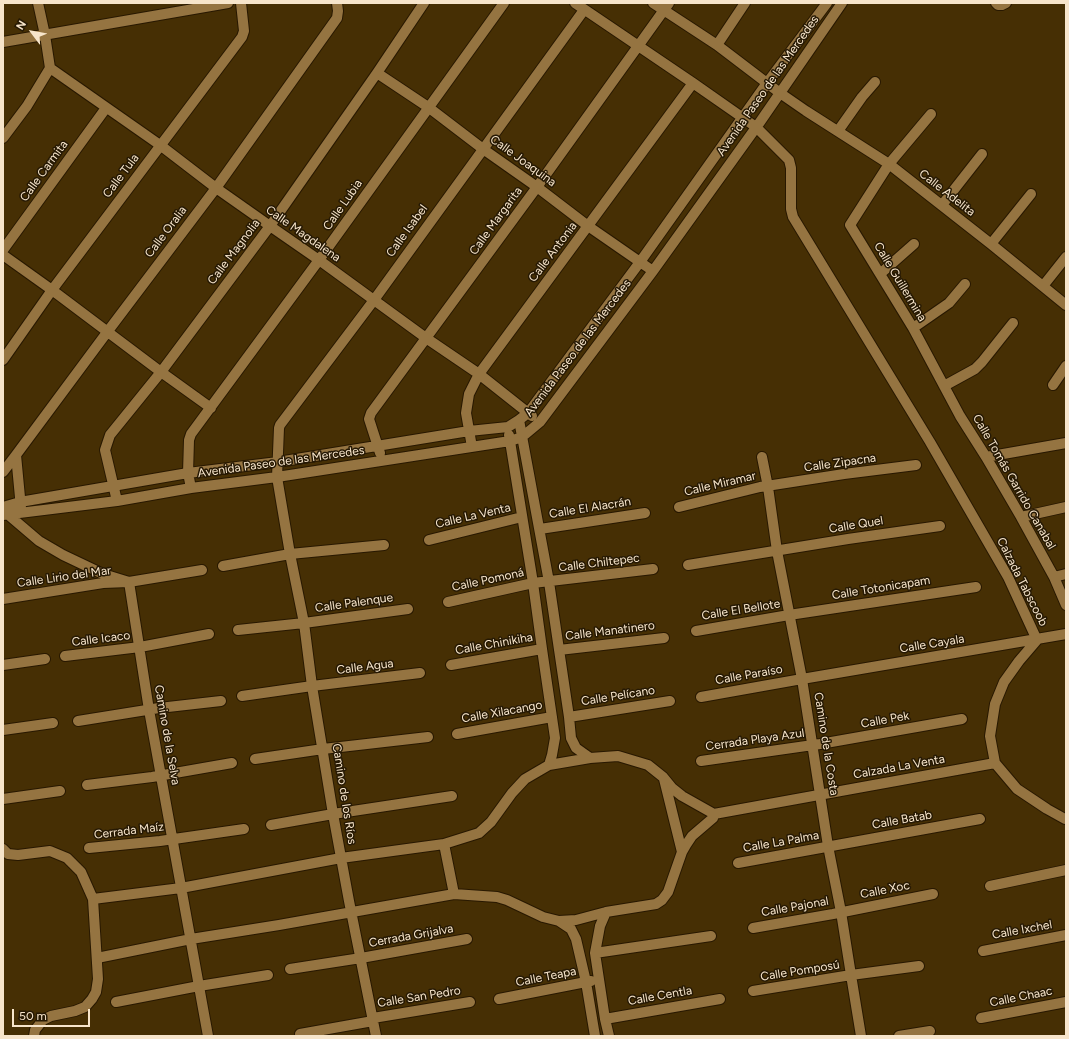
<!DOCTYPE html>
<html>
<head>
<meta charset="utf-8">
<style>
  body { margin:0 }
  #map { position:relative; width:1069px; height:1039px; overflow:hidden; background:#462f04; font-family:Figtree,sans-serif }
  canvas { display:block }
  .frame { position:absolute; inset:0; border:4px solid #f7e5cb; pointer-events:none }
  .north { position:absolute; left:12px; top:12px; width:40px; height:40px; -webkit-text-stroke:3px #261904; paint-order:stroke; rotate:302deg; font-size:11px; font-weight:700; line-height:16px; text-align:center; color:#f7e5cb }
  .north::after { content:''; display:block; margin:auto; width:14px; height:18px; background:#f7e5cb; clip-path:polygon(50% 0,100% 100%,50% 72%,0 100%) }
  .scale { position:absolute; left:12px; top:1009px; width:78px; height:18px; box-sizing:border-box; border:2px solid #f7e5cb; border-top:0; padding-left:5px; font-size:12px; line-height:14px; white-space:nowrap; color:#f7e5cb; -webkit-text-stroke:3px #261904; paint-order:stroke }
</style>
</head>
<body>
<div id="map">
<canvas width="1069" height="1039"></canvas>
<div class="frame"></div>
<div class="north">N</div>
<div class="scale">50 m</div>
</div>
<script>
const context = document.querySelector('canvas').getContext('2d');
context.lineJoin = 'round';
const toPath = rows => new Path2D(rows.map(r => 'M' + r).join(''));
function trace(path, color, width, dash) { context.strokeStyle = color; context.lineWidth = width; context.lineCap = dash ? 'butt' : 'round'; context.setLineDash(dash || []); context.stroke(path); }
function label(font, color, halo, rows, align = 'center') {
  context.font = font + ' Figtree,sans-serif'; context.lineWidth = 3; context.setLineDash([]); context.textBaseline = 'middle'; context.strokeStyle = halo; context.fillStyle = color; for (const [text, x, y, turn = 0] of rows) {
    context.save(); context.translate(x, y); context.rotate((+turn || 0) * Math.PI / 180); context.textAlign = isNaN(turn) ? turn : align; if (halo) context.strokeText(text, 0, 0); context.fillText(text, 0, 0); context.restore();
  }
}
const minor = toPath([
  [575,3,693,83,756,127,789,160,791,168,791,209,793,217,930,442,1008,577,1037,640,1019,661,1004,682,995,704,990,736,995,763,1017,789,1047,809,1065,819],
  [653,3,717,45,780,93,806,111,889,164,991,244,1066,305],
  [996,3,998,5,1002,5,1006,3],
  [3,42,228,3],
  [717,45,745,3],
  [50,68,160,145,216,188,270,226,319,260,426,338,479,374,532,416],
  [377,73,428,107,483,149,537,187,588,226,653,271],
  [931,114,889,164,850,225,913,328,960,416,986,457,1021,517,1054,577,1066,605],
  [838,131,862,97,875,82],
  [3,138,27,106,50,68,45,35,38,3],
  [942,205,982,154],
  [991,244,1031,194],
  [3,250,106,108],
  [3,255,52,290,161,372,211,408],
  [880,274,914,244],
  [1043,286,1066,257],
  [913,328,949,303,965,284],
  [3,360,52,290,242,37,244,31,241,3],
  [1053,385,1066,366],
  [944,386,975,369,982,362,1013,323],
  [519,420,549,582,569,717,571,738,576,748,590,758],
  [509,435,533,583,542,649,555,738,552,755,549,765],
  [472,447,466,413,469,394,479,374,693,83],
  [380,453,369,419,371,413,537,187,669,3],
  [16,455,21,508],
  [762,457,768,487,777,551,802,679,828,846,841,912,851,975,861,1036],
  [986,457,1066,443],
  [3,472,16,455,108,331,216,188,337,18,338,11,337,3],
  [191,488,188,473,189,440,191,434,319,260,504,3],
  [117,501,105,450,110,435,161,372,270,226,377,73,424,3],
  [3,507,20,502,188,473,278,462,469,431,508,427,519,420,528,413,640,262,767,83,827,3],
  [679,507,760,487,844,474,916,465],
  [5,512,39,541,63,555,103,574,129,582,149,710,208,1036],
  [3,515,117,501,191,488,277,477,510,441,522,437,540,422,653,271,760,122,842,3],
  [1021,517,1066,507],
  [540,529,645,513],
  [429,540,522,517],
  [688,565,848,539,940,526],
  [223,566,290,554,384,545],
  [1054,577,1066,574],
  [3,599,103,583,129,582,202,570],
  [448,602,533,583,653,569],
  [238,630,304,623,408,609],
  [696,631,789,615,976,587],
  [559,650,664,638],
  [65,656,140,647,209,634],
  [3,665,45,659],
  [451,665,542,649],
  [242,696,312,686,420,673],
  [701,697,802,679,1066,634],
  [569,717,670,701],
  [78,721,159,708,221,701],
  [3,730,53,723],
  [457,734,552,717],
  [255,759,323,749,428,737],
  [701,761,820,744,962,719],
  [664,779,682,852],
  [87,785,152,777,232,763],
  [3,799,60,791],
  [714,814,995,763],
  [271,825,333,814,452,796],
  [444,844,454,894],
  [89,848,160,841,244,829],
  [3,849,8,854,18,855,50,851,67,858,81,872,93,899,98,979,96,992,92,999,85,1007,75,1011,51,1016,43,1020,35,1030,34,1036],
  [738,863,980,819],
  [990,886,1066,870],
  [93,899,181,888,341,858,444,844,479,833,491,822,512,793,525,779,549,765,590,758,618,756,648,765,663,777,672,788,682,796,714,814],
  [606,912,600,926,595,953,605,1019,609,1036],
  [559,921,576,920,606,912,656,904,662,900,668,892,682,852,686,845,692,836,713,818,714,814],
  [753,928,833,914,933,894],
  [983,951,1066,935],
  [595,953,711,936],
  [97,958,191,939,279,925,454,894,497,897,507,900,543,917,559,921,571,929,576,939,586,982,595,1036],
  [290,969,361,958,467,939],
  [753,991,851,975,919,966],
  [499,999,591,981],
  [116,1002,199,986,268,975],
  [373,1018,470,1002],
  [981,1018,1066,1002],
  [605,1019,720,999],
  [300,1034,373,1021],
  [376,1036,349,901,333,814,312,686,304,623,290,554,277,477,279,428,280,425,374,300,584,10],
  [899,1036,930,1031]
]);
const streetNames = [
  ["Avenida Paseo de las Mercedes",768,86,-55],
  ["Calle Joaquina",523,161,36],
  ["Calle Carmita",44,171,-54],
  ["Calle Tula",121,176,-53],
  ["Calle Adelita",947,193,38],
  ["Calle Lubia",343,205,-55],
  ["Calle Margarita",496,221,-54],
  ["Calle Isabel",407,231,-54],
  ["Calle Oralia",166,232,-53],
  ["Calle Magdalena",303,234,35],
  ["Calle Magnolia",234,252,-53],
  ["Calle Antonia",553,252,-53],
  ["Calle Guillermina",900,282,59],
  ["Avenida Paseo de las Mercedes",578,348,-53],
  ["Avenida Paseo de las Mercedes",281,462,-8],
  ["Calle Zipacna",840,463,-8],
  ["Calle Tomás Garrido Canabal",1014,482,60],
  ["Calle Miramar",720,484,-13],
  ["Calle El Alacrán",590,508,-9],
  ["Calle La Venta",473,516,-13],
  ["Calle Quel",856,525,-9],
  ["Calle Chiltepec",599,563,-7],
  ["Calle Lirio del Mar",64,577,-8],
  ["Calle Pomoná",488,580,-12],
  ["Calzada Tabscoob",1022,582,63],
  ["Calle Totonicapam",881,588,-9],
  ["Calle Palenque",354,603,-8],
  ["Calle El Bellote",741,610,-9],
  ["Calle Manatinero",610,631,-7],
  ["Calle Icaco",101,639,-7],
  ["Calle Chinikiha",494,644,-10],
  ["Calle Cayala",932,644,-9],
  ["Calle Agua",365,667,-7],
  ["Calle Paraíso",749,675,-10],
  ["Calle Pelícano",618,696,-9],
  ["Calle Xilacango",502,712,-10],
  ["Calle Pek",885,720,-10],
  ["Camino de la Selva",167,735,80],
  ["Cerrada Playa Azul",755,740,-8],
  ["Camino de la Costa",826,744,81],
  ["Calzada La Venta",899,767,-10],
  ["Camino de los Ríos",344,794,81],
  ["Calle Batab",902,820,-10],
  ["Cerrada Maíz",129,831,-7],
  ["Calle La Palma",781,842,-10],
  ["Calle Xoc",885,890,-11],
  ["Calle Pajonal",795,907,-10],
  ["Calle Ixchel",1022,930,-10],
  ["Cerrada Grijalva",411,936,-10],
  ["Calle Pomposú",800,971,-9],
  ["Calle Teapa",546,977,-11],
  ["Calle Centla",660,996,-10],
  ["Calle San Pedro",419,997,-9],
  ["Calle Chaac",1021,997,-11]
];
trace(minor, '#281800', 12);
trace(minor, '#957441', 10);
label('12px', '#f7e5cb', '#261904', streetNames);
</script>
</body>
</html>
